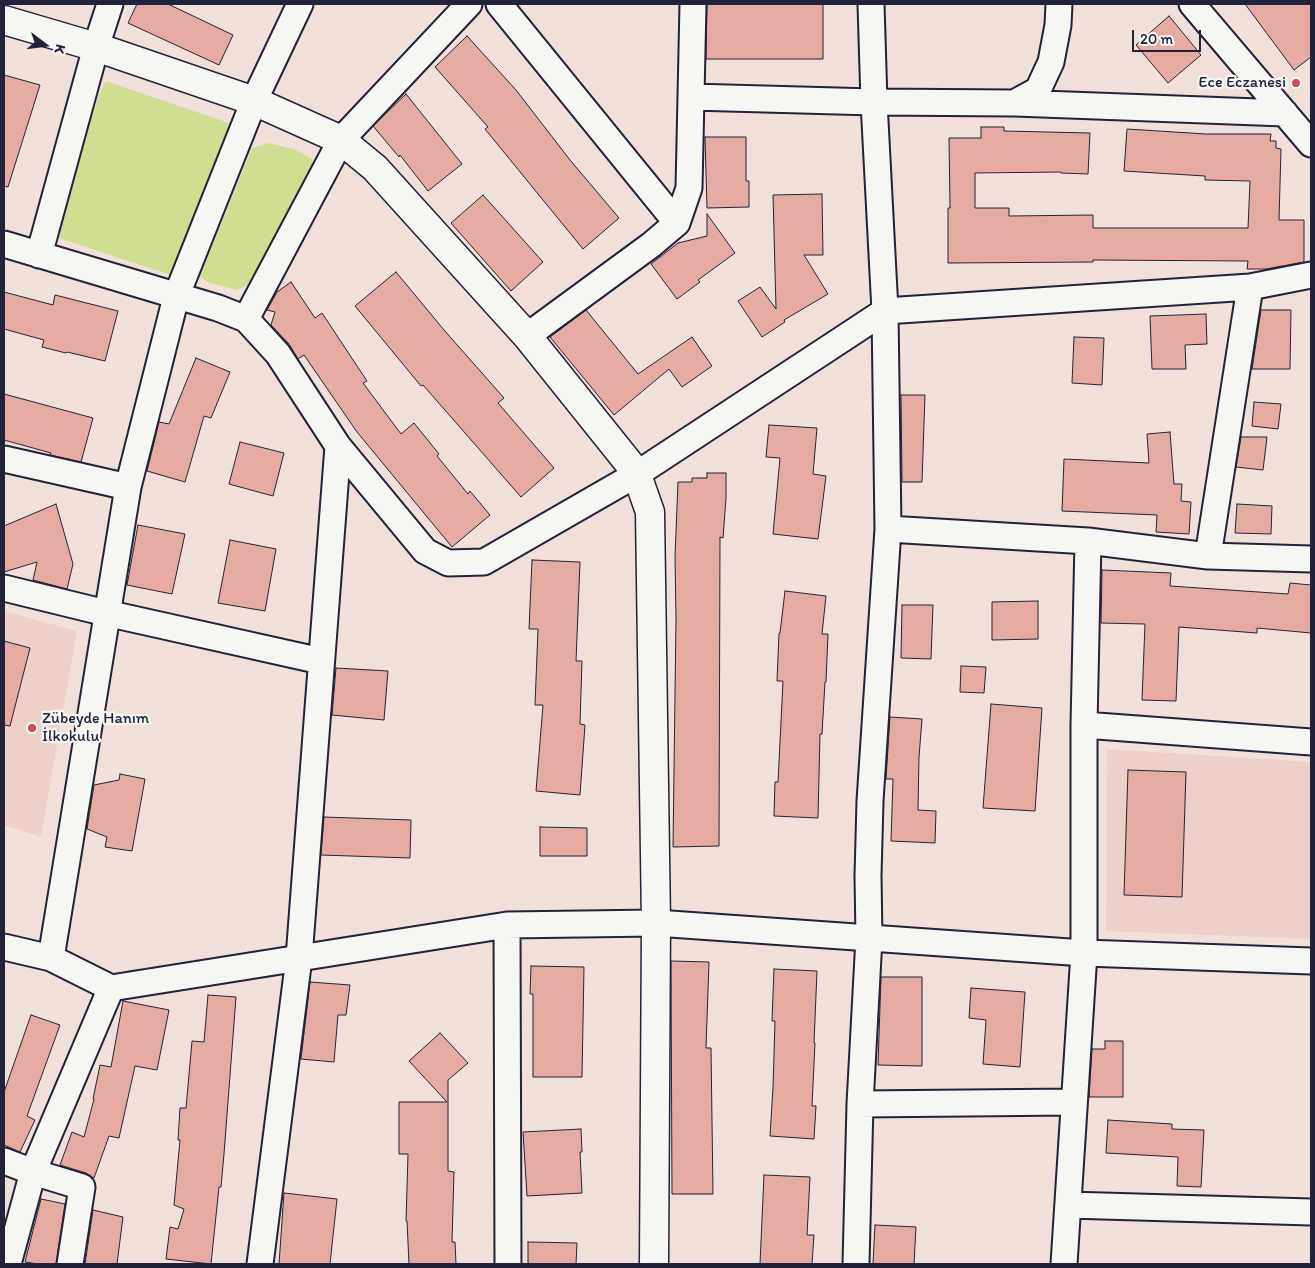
<!DOCTYPE html>
<html>
<head>
<meta charset="utf-8">
<style>
  body { margin:0 }
  #map { position:relative; width:1315px; height:1268px; overflow:hidden; background:#f1e0da; font-family:Itim,sans-serif }
  canvas { display:block }
  .frame { position:absolute; inset:0; border:5px solid #22223b; pointer-events:none }
  .north { position:absolute; left:20px; top:20px; width:50px; height:50px; -webkit-text-stroke:4px #f6f6f2; paint-order:stroke; rotate:105deg; font-size:14px; font-weight:700; line-height:20px; text-align:center; color:#22223b }
  .north::after { content:''; display:block; margin:auto; width:18px; height:22px; background:#22223b; clip-path:polygon(50% 0,100% 100%,50% 72%,0 100%) }
  .scale { position:absolute; left:1132px; top:30px; width:69px; height:22px; box-sizing:border-box; border:2px solid #22223b; border-top:0; padding-left:6px; font-size:15px; line-height:18px; white-space:nowrap; color:#22223b; -webkit-text-stroke:4px #f6f6f2; paint-order:stroke }
</style>
</head>
<body>
<div id="map">
<canvas width="1315" height="1268"></canvas>
<div class="frame"></div>
<div class="north">K</div>
<div class="scale">20 m</div>
</div>
<script>
const context = document.querySelector('canvas').getContext('2d');
context.lineJoin = 'round';
function fillPath(path, color) { context.fillStyle = color; context.fill(path, 'evenodd'); }
const toPath = rows => new Path2D(rows.map(r => 'M' + r).join(''));
function trace(path, color, width, dash) { context.strokeStyle = color; context.lineWidth = width; context.lineCap = dash ? 'butt' : 'round'; context.setLineDash(dash || []); context.stroke(path); }
function label(font, color, halo, rows, align = 'center') {
  context.font = font + ' Itim,sans-serif'; context.lineWidth = 4.5; context.setLineDash([]); context.textBaseline = 'middle'; context.strokeStyle = halo; context.fillStyle = color; for (const [text, x, y, turn = 0] of rows) {
    context.save(); context.translate(x, y); context.rotate((+turn || 0) * Math.PI / 180); context.textAlign = isNaN(turn) ? turn : align; if (halo) context.strokeText(text, 0, 0); context.fillText(text, 0, 0); context.restore();
  }
}
const built = toPath([
  [4,611,77,631,41,837,4,825],
  [1107,749,1311,762,1311,939,1106,931]
]);
const green = toPath([
  [106,81,232,124,173,276,56,237,98,97],
  [267,143,294,149,312,159,314,178,265,276,237,290,210,283,200,276,252,148]
]);
const building = toPath([
  [137,4,168,4,233,35,219,65,128,23,137,4],
  [707,4,823,4,823,59,706,59,707,4],
  [1245,4,1311,4,1311,57,1294,70,1245,4],
  [1169,16,1201,55,1168,83,1136,45,1169,16],
  [467,36,516,90,570,160,619,218,583,249,485,129,488,127,435,67,467,36],
  [4,75,40,85,8,187,4,186,4,75],
  [406,94,462,164,428,191,400,155,399,157,373,126,406,94],
  [981,127,1004,127,1004,131,1090,133,1088,174,1061,173,1061,172,975,173,975,208,1009,208,1009,216,1093,215,1093,228,1248,228,1250,181,1205,180,1205,176,1124,171,1127,129,1206,134,1271,134,1270,141,1276,141,1276,148,1281,149,1279,220,1304,220,1304,262,1266,269,1247,269,1248,261,1093,260,1093,262,948,263,948,208,950,208,949,138,981,138,981,127],
  [705,137,746,137,746,181,749,181,749,207,707,208,705,137],
  [822,194,823,255,804,255,828,294,784,320,785,322,762,337,738,301,760,287,776,309,773,195,822,194],
  [483,195,543,262,511,291,451,223,483,195],
  [707,214,735,253,698,280,700,282,677,299,651,264,678,243,707,236,707,214],
  [396,272,444,330,504,398,498,403,554,468,521,497,423,385,421,386,355,306,396,272],
  [291,282,315,318,322,313,367,381,363,383,401,434,414,423,439,454,437,456,468,494,470,491,490,515,452,547,357,432,304,355,298,359,289,344,271,325,275,312,267,310,277,292,291,282],
  [4,292,53,305,55,295,118,311,105,361,67,352,66,353,42,347,44,340,4,329,4,292],
  [586,310,638,374,692,337,712,366,682,387,669,369,614,415,550,337,586,310],
  [1261,310,1291,310,1290,369,1252,369,1261,310],
  [1206,314,1207,344,1185,345,1186,369,1152,369,1150,316,1206,314],
  [1074,337,1104,338,1102,385,1072,383,1074,337],
  [196,358,230,372,211,418,204,416,185,482,147,471,159,422,169,424,196,358],
  [4,394,93,418,81,462,50,455,51,453,4,440,4,394],
  [901,395,925,395,922,482,902,482,901,395],
  [1254,402,1281,404,1278,429,1252,426,1254,402],
  [769,425,817,428,813,474,826,476,818,539,773,534,780,458,766,457,769,425],
  [1170,432,1174,484,1182,484,1181,501,1191,502,1189,534,1156,532,1157,515,1062,511,1064,459,1149,463,1147,434,1170,432],
  [1241,437,1267,437,1263,470,1236,467,1241,437],
  [240,442,284,453,273,496,229,484,240,442],
  [707,473,726,473,726,498,723,538,720,537,719,846,673,847,676,618,675,556,678,482,692,482,692,478,707,478,707,473],
  [56,504,73,564,67,589,33,580,37,562,4,572,4,526,56,504],
  [1237,504,1272,506,1271,534,1235,533,1237,504],
  [138,525,185,534,172,594,127,585,138,525],
  [230,540,276,549,265,611,218,603,230,540],
  [532,560,580,562,576,661,582,661,580,724,585,725,580,795,536,791,543,705,535,705,538,629,529,629,532,560],
  [1102,570,1171,573,1170,586,1288,594,1290,583,1311,585,1311,633,1257,628,1257,633,1179,627,1176,701,1142,700,1145,624,1101,623,1102,570],
  [785,591,826,596,822,634,828,634,826,682,825,682,822,734,820,734,818,818,774,816,775,782,778,782,783,681,777,681,779,633,780,633,785,591],
  [1038,601,1038,639,992,640,992,602,1038,601],
  [902,605,933,605,931,659,901,658,902,605],
  [4,641,30,648,10,726,4,725,4,641],
  [961,666,986,667,984,693,960,692,961,666],
  [336,668,388,671,384,720,332,715,336,668],
  [991,704,1042,708,1035,811,983,808,991,704],
  [890,717,922,719,919,757,918,810,936,811,935,843,891,841,893,779,886,779,890,717],
  [1128,770,1186,772,1182,897,1124,895,1128,770],
  [120,774,145,779,132,851,105,847,107,837,87,829,94,785,119,780,120,774],
  [324,817,411,820,410,858,321,855,324,817],
  [540,827,587,828,587,856,540,856,540,827],
  [671,961,709,962,706,1048,711,1048,713,1194,672,1194,671,961],
  [531,966,584,967,582,1077,533,1077,533,994,530,994,531,966],
  [774,969,817,971,814,1043,815,1043,812,1106,816,1106,814,1139,770,1136,773,1087,775,1021,772,1021,774,969],
  [881,977,922,977,922,1066,878,1065,881,977],
  [310,982,350,985,346,1015,338,1015,334,1062,301,1059,310,982],
  [971,988,1025,992,1020,1067,983,1064,986,1020,969,1018,971,988],
  [208,995,236,997,224,1154,221,1187,219,1187,211,1264,166,1259,170,1227,178,1229,184,1209,174,1205,180,1140,178,1140,180,1108,186,1108,192,1041,204,1042,208,995],
  [123,1001,169,1010,157,1070,135,1066,119,1138,109,1136,94,1178,86,1173,60,1165,72,1132,84,1137,94,1099,93,1099,100,1065,111,1067,123,1001],
  [31,1015,60,1025,27,1116,35,1120,20,1152,4,1145,4,1092,31,1015],
  [440,1033,468,1063,448,1080,448,1171,454,1172,452,1242,455,1242,456,1264,409,1264,407,1221,406,1221,408,1154,399,1154,399,1102,447,1102,409,1061,440,1033],
  [1105,1041,1123,1041,1123,1097,1089,1097,1092,1049,1105,1049,1105,1041],
  [1108,1120,1172,1124,1172,1129,1204,1130,1201,1187,1177,1186,1178,1157,1106,1153,1108,1120],
  [581,1129,582,1152,580,1152,582,1193,527,1196,523,1132,581,1129],
  [764,1175,810,1177,807,1235,814,1235,812,1264,760,1264,764,1175],
  [284,1193,337,1199,330,1264,279,1264,284,1193],
  [41,1199,65,1204,56,1264,38,1264,25,1262,41,1199],
  [93,1210,123,1217,117,1264,85,1264,93,1210],
  [875,1225,916,1227,914,1264,873,1264,875,1225],
  [528,1242,577,1243,576,1264,528,1264,528,1242]
]);
const street = toPath([
  [499,4,677,223],
  [1192,4,1311,144],
  [691,97,874,102,1014,103,1038,90,1051,62,1058,25,1059,4],
  [1015,103,1285,113],
  [4,244,218,308,246,319,278,354,338,446,425,551,448,563,484,562,637,474,885,311,1250,287,1311,275],
  [39,255,96,47,110,4],
  [246,319,341,140,469,4],
  [527,336,651,245,677,223,689,188,693,4],
  [4,459,128,487],
  [888,529,1088,541,1208,556,1311,559],
  [1208,556,1250,287],
  [4,588,106,613,321,661],
  [1084,725,1311,742],
  [507,925,508,1264],
  [4,947,51,958,111,988,507,925,656,923,1084,953,1311,961],
  [51,958,128,487,176,297,254,101,300,4],
  [860,1104,1073,1102],
  [4,1161,33,1172,82,1187,70,1264],
  [1068,1205,1311,1212],
  [8,1264,33,1172,111,988],
  [260,1264,299,958,338,446],
  [856,1264,860,1104,869,938,868,876,870,801,888,529,885,311,874,102,871,4],
  [1064,1264,1084,953,1084,725,1088,541]
]);
const secondary = toPath([
  [4,20,96,47,254,101,341,140,375,168,527,336,636,472,650,512,656,923,654,1264]
]);
const markers = [
  [1296,83,5,"#d1495b"],
  [32,728,5,"#d1495b"]
];
const poiNames = [
  ["Ece Eczanesi",1286,83],
  ["Zübeyde Hanım",42,719,"left"],
  ["İlkokulu",42,737,"left"]
];
fillPath(built, '#edd0ca');
fillPath(green, '#d0de91');
fillPath(building, '#e5aba3');
trace(building, '#22223b', 1);
trace(street, '#22223b', 29);
trace(secondary, '#22223b', 31);
trace(street, '#f6f6f2', 25);
trace(secondary, '#f6f6f2', 28);
for (const [x, y, r, color] of markers) { const dot = new Path2D(); dot.arc(x, y, r, 0, 2 * Math.PI); context.fillStyle = color; context.fill(dot); trace(dot, '#f6f6f2', 2); }
label('16px', '#22223b', '#f6f6f2', poiNames, 'right');
</script>
</body>
</html>
